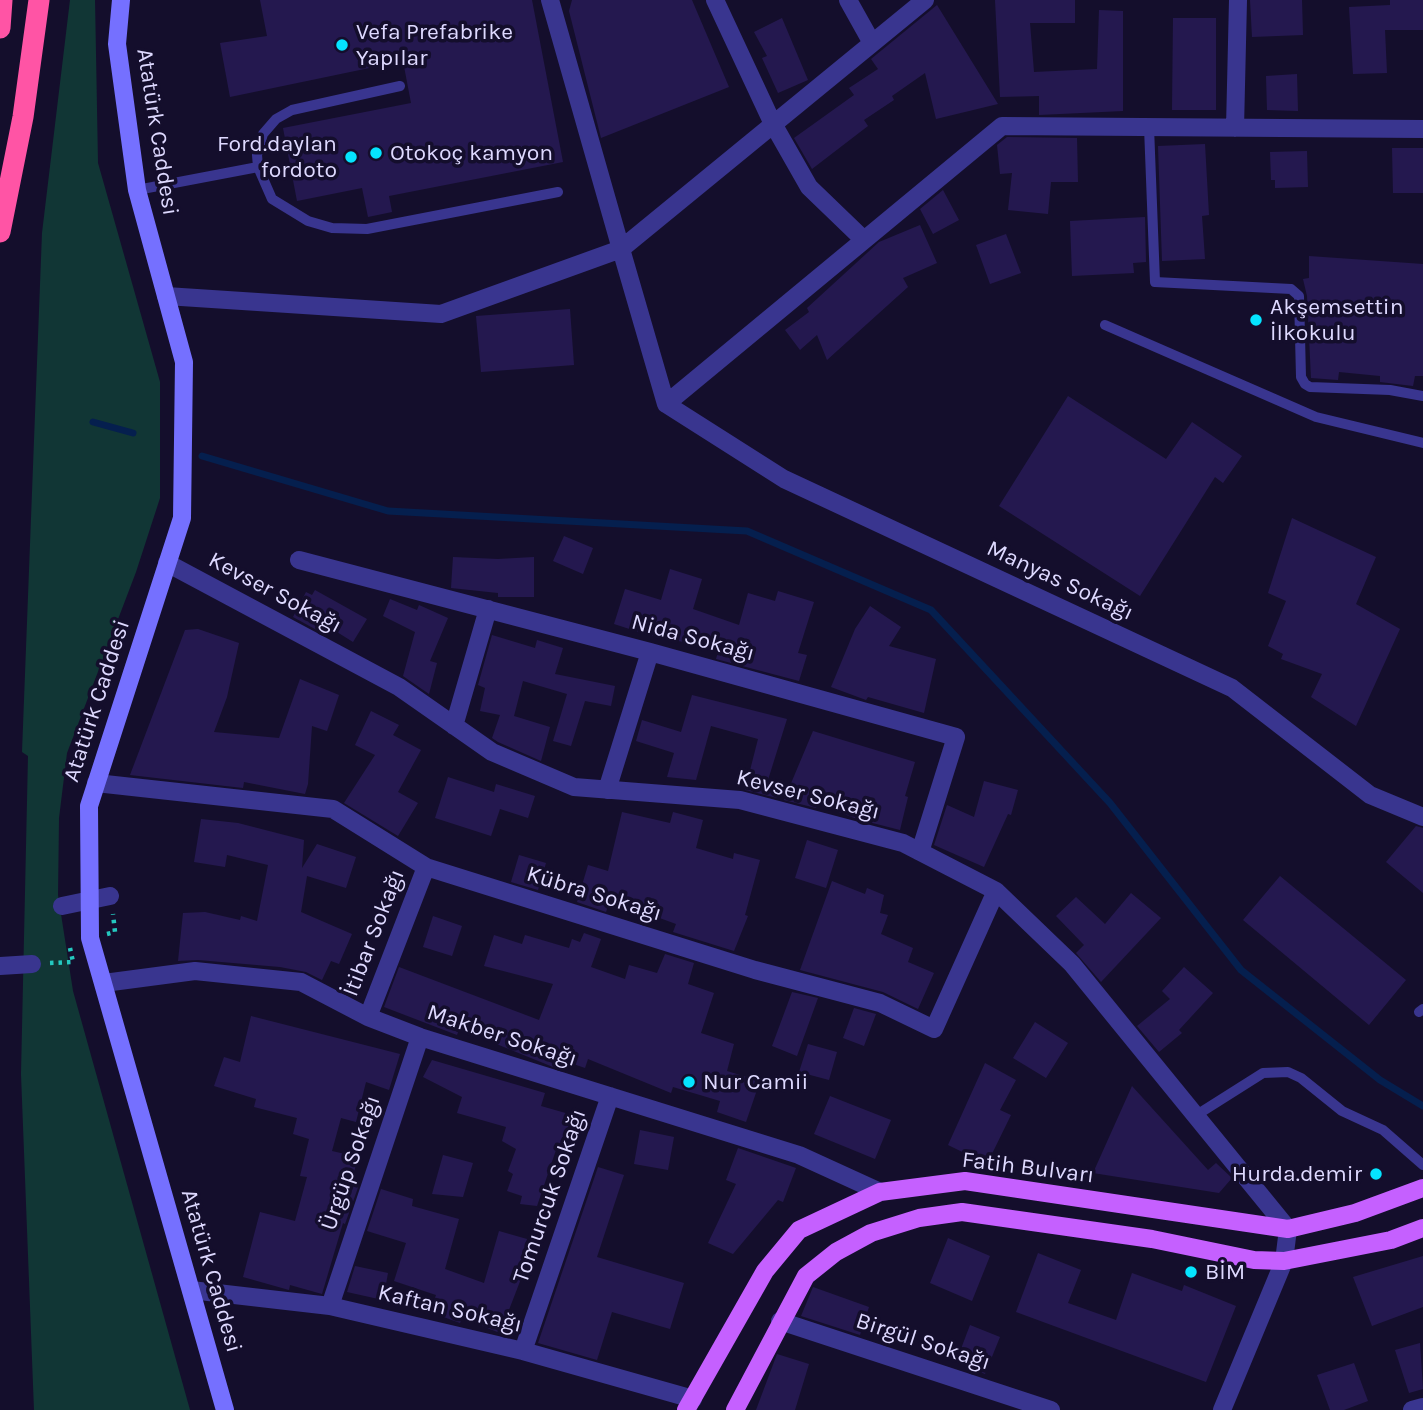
<!DOCTYPE html>
<html>
<head>
<meta charset="utf-8">
<style>
  body { margin:0 }
  canvas { display:block; background:#140e2c }
</style>
</head>
<body>
<canvas width="1423" height="1410"></canvas>
<script>
const context = document.querySelector('canvas').getContext('2d');
context.lineJoin = 'round';
function fillPath(path, color) { context.fillStyle = color; context.fill(path, 'evenodd'); }
const toPath = rows => new Path2D(rows.map(r => 'M' + r).join(''));
function trace(path, color, width, dash) { context.strokeStyle = color; context.lineWidth = width; context.lineCap = dash ? 'butt' : 'round'; context.setLineDash(dash || []); context.stroke(path); }
function label(font, color, halo, rows, align = 'center') {
  context.font = font + ' Karla,sans-serif'; context.lineWidth = 7; context.setLineDash([]); context.textBaseline = 'middle'; context.strokeStyle = halo; context.fillStyle = color; for (const [text, x, y, turn = 0] of rows) {
    context.save(); context.translate(x, y); context.rotate((+turn || 0) * Math.PI / 180); context.textAlign = isNaN(turn) ? turn : align; if (halo) context.strokeText(text, 0, 0); context.fillText(text, 0, 0); context.restore();
  }
}
const green = toPath([
  [70,0,95,0,98,163,160,382,160,498,136,572,67,753,59,818,58,895,73,991,190,1410,34,1410,21,1074,28,756,22,752,42,233]
]);
const stream = toPath([
  [93,422,133,433],
  [202,456,388,511,747,531,931,610,1110,803,1241,970,1380,1080,1423,1106]
]);
const building = toPath([
  [260,0,532,0,563,162,389,196,392,212,368,217,362,188,297,201,283,128,411,103,403,61,230,97,220,43,267,36],
  [572,0,692,0,729,87,601,138,569,11],
  [995,0,1075,0,1075,23,1030,23,1034,72,1097,69,1099,10,1123,11,1123,111,1039,115,1039,96,1000,97],
  [1250,0,1302,0,1303,35,1252,37],
  [1390,0,1423,0,1423,30,1385,30,1387,73,1353,74,1349,7,1390,5],
  [937,5,998,104,936,119,925,73,892,96,894,100,864,120,868,126,812,169,794,138,854,95,849,88,878,69,871,59],
  [782,18,808,80,778,93,762,58,767,56,754,32],
  [1173,18,1216,18,1216,110,1172,110],
  [1297,74,1298,111,1267,110,1266,76],
  [1007,137,1077,138,1078,182,1051,182,1048,214,1008,210,1012,173,1000,174,997,145],
  [1205,144,1209,215,1202,216,1205,259,1162,261,1158,146],
  [1392,148,1423,148,1423,193,1393,193],
  [1307,151,1308,187,1275,188,1275,180,1271,180,1270,152],
  [943,190,959,220,933,234,920,209],
  [1145,217,1146,262,1133,263,1134,273,1072,276,1070,221],
  [920,225,937,263,903,278,908,287,827,360,817,335,800,350,785,330,809,312,807,308,879,242],
  [1006,234,1021,273,990,284,976,245],
  [1309,256,1423,264,1423,376,1415,376,1413,386,1380,382,1380,376,1339,372,1338,380,1311,378,1307,296,1303,279,1309,278],
  [570,309,574,365,481,372,476,316],
  [1068,396,1166,459,1192,422,1242,456,1223,483,1215,477,1140,596,999,506],
  [1292,518,1376,557,1356,604,1400,629,1356,726,1311,697,1322,674,1281,659,1283,654,1268,646,1286,601,1268,593],
  [564,536,593,548,583,574,553,561],
  [453,557,498,559,534,557,534,597,498,597,498,593,451,588],
  [670,569,702,579,693,609,739,625,748,593,775,601,778,591,814,602,798,653,807,655,799,681,716,659,719,649,648,635,614,624,625,589,661,600],
  [315,590,367,619,353,642,329,627,324,634,293,617,306,592,312,595],
  [390,599,417,610,419,605,448,618,430,661,437,663,429,694,403,676,415,632,383,616],
  [870,606,901,627,889,646,936,659,924,713,868,697,866,700,831,687,855,629],
  [198,629,239,643,227,697,214,732,279,738,300,679,339,695,327,731,312,726,308,784,305,794,244,782,243,788,130,775,185,630],
  [492,635,535,648,537,640,563,648,555,674,615,686,611,706,585,701,571,746,553,741,567,694,523,681,514,716,550,727,541,761,498,742,492,738,500,715,480,711,485,688,478,685],
  [692,695,787,719,768,780,781,785,777,798,745,790,758,739,711,726,696,780,667,777,674,753,636,741,642,720,681,732],
  [371,711,399,725,393,735,421,750,398,792,418,803,398,836,344,803,375,755,355,745],
  [813,731,915,762,905,796,908,797,900,830,857,819,818,804,816,808,784,800],
  [448,777,494,792,496,784,535,796,528,818,500,809,491,836,435,818],
  [984,781,1018,790,1011,815,1008,814,984,867,934,845,947,805,974,817],
  [622,812,670,823,673,812,703,820,696,848,733,859,734,853,760,860,745,915,748,916,734,951,673,932,676,924,646,913,609,903,606,912,577,902,588,865,608,871],
  [201,819,238,823,304,840,302,868,317,844,356,857,346,888,307,876,301,912,352,934,339,964,331,961,322,980,306,972,280,967,198,960,178,961,183,913,205,912,240,920,241,916,257,921,268,865,227,855,225,867,194,862],
  [1416,826,1423,828,1423,893,1386,862],
  [807,840,838,850,826,888,795,878],
  [519,855,546,863,538,890,511,882],
  [1280,876,1406,980,1369,1025,1243,920],
  [832,881,865,894,867,888,884,895,880,913,888,915,881,934,913,948,908,962,934,973,918,1009,883,992,800,970],
  [1131,893,1161,918,1101,982,1076,953,1084,945,1056,916,1076,897,1105,924],
  [433,916,462,926,452,956,423,947],
  [584,933,601,939,591,967,625,979,629,965,657,973,665,954,694,963,688,984,714,993,701,1033,734,1044,727,1071,760,1081,746,1122,717,1112,720,1101,673,1087,671,1093,588,1059,585,1068,556,1058,553,1067,494,1043,498,1032,463,1019,457,1035,384,1007,399,967,539,1020,553,984,484,966,494,935,522,944,525,935,569,948,572,939,580,942],
  [1184,967,1213,993,1179,1030,1182,1033,1159,1052,1137,1026,1170,999,1162,991],
  [792,992,818,998,797,1056,772,1046],
  [854,1008,876,1014,864,1046,843,1038],
  [251,1016,400,1054,389,1090,366,1082,356,1122,341,1118,332,1151,358,1157,352,1180,360,1182,345,1224,343,1223,322,1294,290,1285,289,1290,243,1277,260,1212,295,1221,307,1177,300,1176,309,1139,293,1134,297,1118,254,1107,256,1099,214,1086,224,1057,240,1062],
  [1035,1022,1068,1043,1046,1078,1013,1058],
  [808,1044,837,1052,829,1080,799,1072],
  [432,1060,545,1093,541,1106,576,1116,567,1147,558,1144,537,1206,520,1204,522,1196,507,1191,513,1174,508,1171,516,1149,502,1141,506,1127,457,1113,462,1097,423,1077],
  [985,1063,1016,1080,1000,1110,1011,1115,987,1164,948,1145],
  [1132,1086,1208,1170,1216,1163,1232,1178,1219,1193,1093,1173],
  [830,1096,891,1120,875,1159,814,1134],
  [640,1130,674,1137,668,1170,634,1164],
  [738,1148,796,1168,783,1202,778,1200,733,1254,708,1243,736,1184,726,1180],
  [443,1155,473,1163,463,1197,432,1194],
  [598,1167,624,1175,597,1257,684,1283,670,1329,612,1312,597,1360,538,1343],
  [381,1189,413,1199,412,1206,459,1219,445,1269,484,1283,499,1231,527,1239,524,1250,531,1253,500,1333,462,1318,460,1323,430,1312,436,1295,394,1281,406,1243,367,1231],
  [948,1238,990,1256,972,1301,930,1283],
  [1038,1253,1081,1270,1068,1303,1116,1320,1132,1273,1182,1291,1184,1285,1236,1306,1206,1382,1016,1312],
  [1423,1256,1423,1307,1372,1326,1353,1277],
  [355,1266,388,1273,383,1300,347,1292],
  [813,1287,869,1307,860,1335,801,1316],
  [970,1325,1000,1337,985,1374,956,1362],
  [1420,1343,1423,1389,1409,1393,1395,1350],
  [777,1354,809,1364,795,1410,756,1410],
  [1354,1363,1368,1401,1344,1410,1330,1410,1317,1375]
]);
const path = toPath([
  [107,934,115,932,113,914],
  [50,963,73,962,70,948]
]);
const lane = toPath([
  [400,86,292,110,276,119,263,134,257,155,258,167,272,199,308,221,332,228,367,229,558,192],
  [1149,127,1155,282,1291,289,1299,296,1301,377,1305,384,1310,387,1390,390,1423,396],
  [137,190,258,167],
  [1105,325,1316,417,1423,443],
  [1419,1012,1423,1009],
  [1195,1116,1263,1073,1288,1072,1301,1078,1342,1111,1383,1130,1423,1165]
]);
const street = toPath([
  [550,0,621,249,925,0],
  [715,0,772,122,809,187,864,240],
  [848,0,872,43],
  [1235,128,1238,0],
  [166,296,441,314,621,249,666,404,1002,126,1423,129],
  [666,404,784,479,1232,688,1370,795,1423,817],
  [299,560,650,652,956,737,920,852],
  [167,563,399,687,492,752,574,787,740,800,903,843,996,891,1072,964,1288,1229,1284,1261,1222,1410],
  [454,726,488,609],
  [96,783,333,809,426,867,755,970,880,1003,934,1029,996,891],
  [607,790,650,652],
  [62,906,110,896],
  [0,966,32,964],
  [104,983,195,971,301,982,368,1017,420,1037,799,1155,880,1192],
  [368,1017,426,867],
  [191,1290,330,1306,523,1351,693,1399],
  [330,1306,420,1037],
  [780,1321,1051,1410],
  [523,1351,610,1096],
  [1412,1410,1423,1407]
]);
const secondary = toPath([
  [121,0,117,44,137,190,184,362,182,518,89,806,90,938,225,1410]
]);
const primary = toPath([
  [686,1410,765,1271,799,1230,880,1192,965,1181,1288,1229,1355,1213,1423,1188],
  [735,1410,806,1276,836,1252,871,1233,919,1218,962,1212,1152,1239,1254,1260,1284,1261,1391,1240,1423,1228]
]);
const highway = toPath([
  [0,28,2,0],
  [0,232,23,117,39,0]
]);
const markers = [
  [342,45,7,"#05e4ff"],
  [376,153,7,"#05e4ff"],
  [351,157,7,"#05e4ff"],
  [1256,320,7,"#05e4ff"],
  [689,1082,7,"#05e4ff"],
  [1376,1174,7,"#05e4ff"],
  [1191,1272,7,"#05e4ff"]
];
const poiNames = [
  ["Vefa Prefabrike",356,32],
  ["Yapılar",356,58],
  ["Ford.daylan",337,144,"right"],
  ["fordoto",337,170,"right"],
  ["Otokoç kamyon",390,153],
  ["Akşemsettin",1270,307],
  ["İlkokulu",1270,333],
  ["Nur Camii",703,1082],
  ["Hurda.demir",1362,1174,"right"],
  ["BİM",1205,1272]
];
const streetNames = [
  ["Atatürk Caddesi",157,132,81],
  ["Manyas Sokağı",1060,581,25],
  ["Kevser Sokağı",275,593,28],
  ["Nida Sokağı",693,638,15],
  ["Atatürk Caddesi",97,701,-72],
  ["Kevser Sokağı",808,795,14],
  ["Kübra Sokağı",594,894,17],
  ["İtibar Sokağı",374,933,-69],
  ["Makber Sokağı",502,1036,18],
  ["Ürgüp Sokağı",351,1163,-71],
  ["Fatih Bulvarı",1028,1168,7],
  ["Tomurcuk Sokağı",550,1196,-71],
  ["Atatürk Caddesi",211,1271,74],
  ["Kaftan Sokağı",450,1309,13],
  ["Birgül Sokağı",923,1342,18]
];
fillPath(green, '#113635');
trace(stream, '#051f4e', 7);
fillPath(building, '#24184f');
trace(path, '#24c8bf', 4.5, [3.5, 5]);
trace(lane, '#39358f', 10);
trace(street, '#39358f', 18);
trace(secondary, '#7570ff', 18);
trace(primary, '#c560ff', 18);
trace(highway, '#ff54a5', 21);
for (const [x, y, r, color] of markers) { const dot = new Path2D(); dot.arc(x, y, r, 0, 2 * Math.PI); context.fillStyle = color; context.fill(dot); trace(dot, '#140e2c', 2.5); }
label('23px', '#ded9ff', '#140e2c', poiNames, 'left');
label('23px', '#ded9ff', '#140e2c', streetNames);
</script>
</body>
</html>
